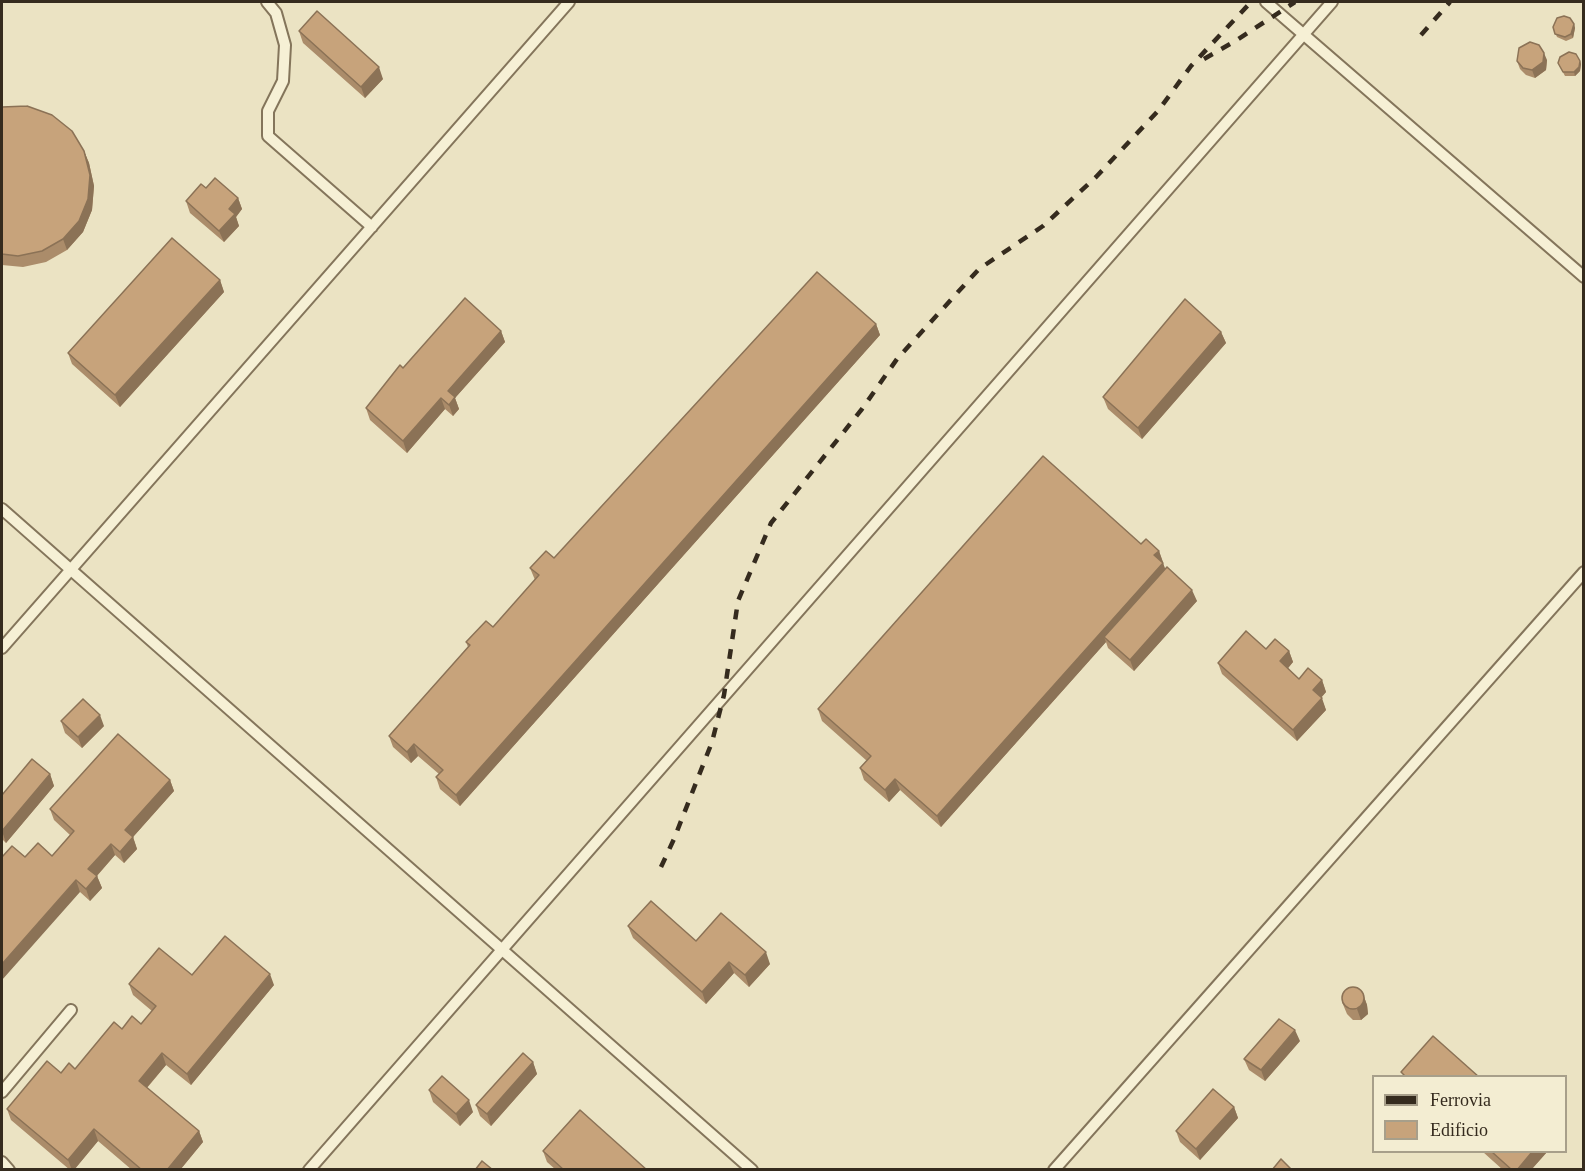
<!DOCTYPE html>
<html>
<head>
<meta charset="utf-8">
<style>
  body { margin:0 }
  #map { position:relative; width:1585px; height:1171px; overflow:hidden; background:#ebe3c3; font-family:Georgia,serif }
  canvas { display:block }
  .frame { position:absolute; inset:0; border:3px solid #352b1e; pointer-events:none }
  .legend { position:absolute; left:1372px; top:1075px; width:195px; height:78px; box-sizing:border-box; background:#f3edd2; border:2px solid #a79f8a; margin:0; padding:8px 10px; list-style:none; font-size:18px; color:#352b1e }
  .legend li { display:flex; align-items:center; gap:12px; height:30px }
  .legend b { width:30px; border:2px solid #a79f8a }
</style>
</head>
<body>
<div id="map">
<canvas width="1585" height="1171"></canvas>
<div class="frame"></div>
<ul class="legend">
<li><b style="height:8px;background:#352b1e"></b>Ferrovia</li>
<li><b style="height:16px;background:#c7a37b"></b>Edificio</li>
</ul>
</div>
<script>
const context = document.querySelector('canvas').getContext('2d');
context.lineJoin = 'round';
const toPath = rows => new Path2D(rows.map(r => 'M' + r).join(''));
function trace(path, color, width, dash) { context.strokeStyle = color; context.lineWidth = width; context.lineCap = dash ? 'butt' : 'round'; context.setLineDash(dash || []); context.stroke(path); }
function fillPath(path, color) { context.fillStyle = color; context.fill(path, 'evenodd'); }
const service = toPath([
  [267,2,276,13,285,45,283,81,268,111,268,136,372,227],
  [1266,2,1584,277],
  [2,509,752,1170],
  [2,648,569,2],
  [2,1092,71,1010],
  [2,1162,9,1170],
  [309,1170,1332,2],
  [1054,1170,1584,572]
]);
const rail = toPath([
  [1421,35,1450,2],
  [1204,59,1237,40,1295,2],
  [661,867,674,839,712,742,724,695,738,601,771,523,862,409,897,359,979,269,1043,226,1096,177,1158,111,1191,66,1251,2]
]);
const wall = toPath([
  [1574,24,1575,28,1573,38,1566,41,1557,37,1553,27],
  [299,31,383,79,365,98,303,43],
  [1547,60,1546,70,1535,78,1526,75,1520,69,1517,61],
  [1580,61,1581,64,1580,71,1575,76,1565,76,1558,63],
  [2,107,84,151,89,163,94,186,92,210,83,232,67,250,46,262,23,267,2,265],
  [206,188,238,198,242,209,236,217,239,226,224,242,190,213,186,201],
  [220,280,224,292,120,407,72,364,68,353],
  [876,324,880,335,460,806,440,789,436,777,439,774,418,756,411,763,393,747,389,736,468,647,466,642,493,627,535,580,530,568,554,558],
  [501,331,505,342,455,398,459,409,453,416,445,409,407,453,370,420,366,408,403,368],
  [1221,332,1226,343,1142,439,1108,409,1103,397],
  [1141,544,1159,551,1165,569,1197,601,1134,671,1108,648,1106,642,941,827,900,790,889,802,864,780,860,768,867,761,822,721,818,709],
  [1266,649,1289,651,1293,662,1288,668,1299,679,1322,680,1326,692,1321,698,1326,710,1297,741,1222,674,1218,663],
  [61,721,104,726,82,748,65,733],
  [50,774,54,786,6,843,2,839,2,795],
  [170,780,174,791,133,837,137,849,124,863,115,855,97,876,102,888,90,901,80,892,25,857,52,856,70,835,54,820,50,809],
  [628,926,696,941,770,964,749,987,734,973,706,1004,633,938],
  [192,975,274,985,191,1085,166,1065,147,1088,199,1131,203,1142,180,1170,132,1170,98,1141,74,1170,70,1170,11,1120,7,1109,61,1073,75,1069,122,1029,141,1024,152,1011,133,995,129,984],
  [1363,994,1367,1005,1368,1014,1361,1020,1353,1020,1347,1014,1342,1002],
  [1300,1041,1265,1081,1249,1070,1244,1059],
  [533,1062,537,1074,491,1126,480,1116,476,1105],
  [429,1090,473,1112,460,1126,433,1102],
  [1234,1107,1238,1118,1200,1160,1180,1142,1176,1131],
  [543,1151,647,1170,556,1170,547,1162],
  [1483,1152,1547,1152,1531,1170,1503,1170]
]);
const shadedWall = toPath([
  [1574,24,1575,28,1573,38,1571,34],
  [1544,53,1547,60,1546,70,1535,78,1532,70],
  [1580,61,1581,64,1580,71,1575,76,1574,72],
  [379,67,383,79,365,98,361,87],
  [84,151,89,163,94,186,92,210,83,232,67,250,63,239],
  [238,198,242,209,236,217,239,226,224,242,219,231,229,209],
  [220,280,224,292,120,407,115,395],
  [876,324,880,335,460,806,456,795],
  [501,331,505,342,455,398,459,409,453,416,449,405,448,391],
  [1221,332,1226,343,1142,439,1138,428],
  [441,398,445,409,407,453,403,441],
  [1159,551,1163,562,1158,567,1154,555],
  [1163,563,1167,574,1104,637,1106,642,941,827,937,816],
  [1192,590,1197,601,1134,671,1130,660],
  [1289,651,1293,662,1284,673,1280,661],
  [1322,680,1326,692,1317,702,1313,690],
  [1322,698,1326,710,1297,741,1293,730],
  [100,715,104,726,82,748,78,737],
  [414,744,418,756,411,763,407,752],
  [50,774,54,786,6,843,2,831],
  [895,779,900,790,889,802,885,790],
  [170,780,174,791,133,837,137,849,124,863,120,852,125,830],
  [111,844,115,855,93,880,88,869],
  [97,876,102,888,90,901,86,889],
  [76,880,80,892,2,980,2,964],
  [766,952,770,964,749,987,745,975],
  [729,962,734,973,706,1004,702,992],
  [270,974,274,985,191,1085,187,1074],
  [1363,994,1367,1005,1368,1014,1361,1020,1357,1009],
  [1295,1030,1300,1041,1265,1081,1261,1070],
  [162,1053,166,1065,143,1092,139,1081],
  [533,1062,537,1074,491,1126,487,1114],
  [469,1100,473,1112,460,1126,456,1114],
  [1234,1107,1238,1118,1200,1160,1196,1149],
  [94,1129,98,1141,74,1170,72,1170,68,1160],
  [199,1131,203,1142,180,1170,167,1170],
  [1532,1152,1547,1152,1531,1170,1517,1170]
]);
const building = toPath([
  [317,11,379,67,361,87,299,31,317,11],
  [1564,16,1570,18,1574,24,1571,34,1565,37,1555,34,1553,27,1557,18,1564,16],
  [1530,42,1539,45,1544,53,1543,62,1532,70,1523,68,1517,61,1519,48,1530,42],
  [1569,52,1576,54,1580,61,1579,67,1574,72,1563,72,1558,63,1560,57,1569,52],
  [27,106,52,115,72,131,84,151,90,175,88,199,79,221,63,239,42,251,18,256,2,254,2,107,27,106],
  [215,178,238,198,229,209,235,214,219,231,186,201,201,184,206,188,215,178],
  [172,238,220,280,115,395,68,353,172,238],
  [817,272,876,324,456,795,436,777,443,770,414,744,407,752,389,736,470,645,466,642,486,621,493,627,539,575,530,568,546,551,554,558,817,272],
  [465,298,501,331,448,391,455,397,449,405,441,398,403,441,366,408,400,365,403,368,465,298],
  [1185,299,1221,332,1138,428,1103,397,1185,299],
  [1043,456,1141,544,1146,539,1159,551,1154,555,1163,563,937,816,895,779,885,790,860,768,871,756,818,709,1043,456],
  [1167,567,1192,590,1130,660,1104,637,1167,567],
  [1246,631,1266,649,1275,639,1289,651,1280,661,1299,679,1308,668,1322,680,1313,690,1322,698,1293,730,1218,663,1246,631],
  [83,699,100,715,78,737,61,721,83,699],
  [118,734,170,780,125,830,133,837,120,852,111,844,88,869,97,876,86,889,76,880,2,964,2,857,12,846,25,857,38,843,52,856,74,831,50,809,118,734],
  [32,759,50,774,2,831,2,795,32,759],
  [651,901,696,941,721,913,766,952,745,975,729,962,702,992,628,926,651,901],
  [225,936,270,974,187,1074,162,1053,139,1081,199,1131,167,1170,142,1170,94,1129,68,1160,7,1109,47,1061,61,1073,69,1063,75,1069,114,1022,122,1029,132,1016,141,1024,156,1006,129,984,159,948,192,975,225,936],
  '1342 998a11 11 0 1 1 22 0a11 11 0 1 1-22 0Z',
  [1279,1019,1295,1030,1261,1070,1244,1059,1279,1019],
  [1433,1036,1479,1077,1406,1077,1401,1072,1433,1036],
  [523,1053,533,1062,487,1114,476,1105,523,1053],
  [442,1076,469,1100,456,1114,429,1090,442,1076],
  [1213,1089,1234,1107,1196,1149,1176,1131,1213,1089],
  [580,1110,647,1170,564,1170,543,1151,580,1110],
  [1492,1152,1532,1152,1517,1170,1512,1170,1492,1152],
  [1281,1159,1292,1170,1272,1170,1281,1159],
  [482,1161,493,1170,475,1170,482,1161]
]);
trace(service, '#84755b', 14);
trace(service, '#f6f0d5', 10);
trace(rail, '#352b1e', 4.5, [10, 10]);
fillPath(wall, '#ab8c6a');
fillPath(shadedWall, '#8b7256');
fillPath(building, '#c7a37b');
trace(building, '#8b7256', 1.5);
</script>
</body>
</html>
